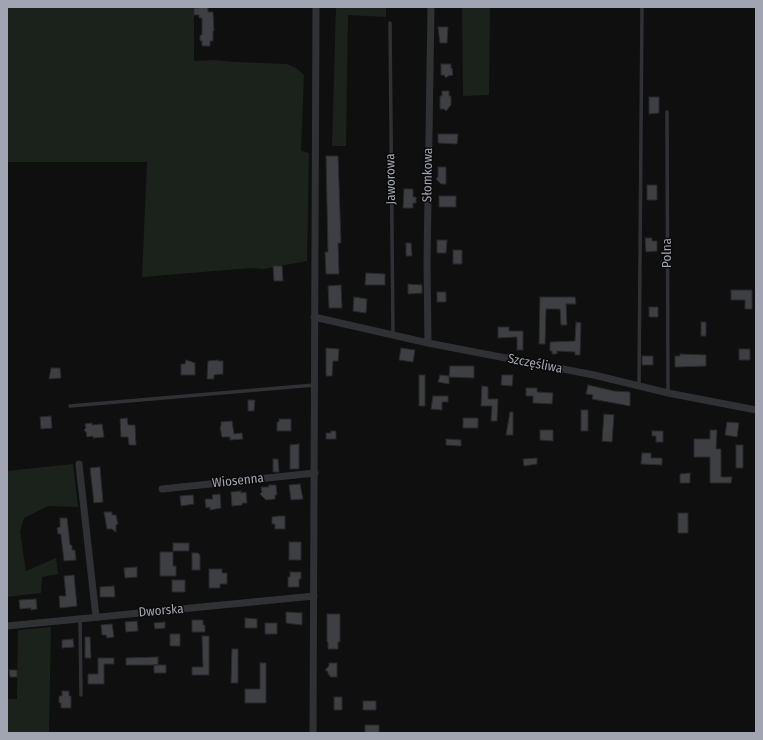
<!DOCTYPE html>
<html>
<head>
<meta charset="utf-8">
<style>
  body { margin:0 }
  #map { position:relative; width:763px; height:740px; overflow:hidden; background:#0f0f10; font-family:"Fira Sans Condensed",sans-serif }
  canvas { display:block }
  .frame { position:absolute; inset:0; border:8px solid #a0a5b1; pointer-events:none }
</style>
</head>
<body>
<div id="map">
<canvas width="763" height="740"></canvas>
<div class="frame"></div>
</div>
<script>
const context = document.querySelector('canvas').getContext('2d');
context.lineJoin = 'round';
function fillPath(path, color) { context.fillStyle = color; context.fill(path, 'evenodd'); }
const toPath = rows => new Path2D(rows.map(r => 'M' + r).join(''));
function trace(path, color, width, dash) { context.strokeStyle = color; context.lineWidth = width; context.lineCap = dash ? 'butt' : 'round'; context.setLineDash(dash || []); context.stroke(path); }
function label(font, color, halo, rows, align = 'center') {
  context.font = font + ' "Fira Sans Condensed",sans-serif'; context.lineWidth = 3; context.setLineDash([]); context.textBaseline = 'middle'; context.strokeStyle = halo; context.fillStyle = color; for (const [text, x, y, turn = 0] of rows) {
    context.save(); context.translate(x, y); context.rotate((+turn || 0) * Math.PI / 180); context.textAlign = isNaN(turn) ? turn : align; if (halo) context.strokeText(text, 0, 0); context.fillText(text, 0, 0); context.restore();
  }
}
const green = toPath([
  [7,7,194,7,194,61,214,60,236,62,287,64,296,68,304,75,301,151,309,153,307,261,264,269,250,268,142,277,147,162,7,162],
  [336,7,386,7,386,17,348,15,346,146,332,146],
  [462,7,490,7,489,95,463,96],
  [73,464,78,507,48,506,24,518,20,532,26,571,56,558,58,574,42,577,41,593,7,597,7,471],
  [51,627,49,733,7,733,7,699,17,699,18,630]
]);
const building = toPath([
  [200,7,207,7,207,8,208,8,208,12,213,12,214,31,213,31,213,41,210,41,210,46,202,46,202,41,200,41,200,35,202,35,202,18,199,18,199,15,194,15,194,8,199,8,200,7],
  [438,27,448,27,447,43,440,43,438,27],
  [441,64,451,64,451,68,452,68,453,75,448,76,446,78,444,75,441,75,441,64],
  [442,91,449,91,449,96,451,96,451,105,446,111,444,109,440,109,440,96,442,96,442,91],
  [649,97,659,97,659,113,649,114,649,97],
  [438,134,458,134,457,144,438,143,438,134],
  [326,156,338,156,341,243,338,243,339,274,326,274,325,252,328,252,326,156],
  [438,167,446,167,446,184,441,184,436,179,438,177,438,167],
  [647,185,657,185,657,200,647,200,647,185],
  [404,189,413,189,413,197,416,197,416,203,413,203,413,208,403,208,404,189],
  [439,196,456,196,456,207,439,207,439,196],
  [645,238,652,238,652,241,657,241,657,251,646,252,645,238],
  [437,240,447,240,446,253,437,253,437,240],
  [406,243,411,243,412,256,406,256,406,243],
  [453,250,462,250,462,264,453,264,453,250],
  [273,266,282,266,283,281,274,281,273,266],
  [366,273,385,274,385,285,365,285,366,273],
  [408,284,422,285,422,293,408,294,408,284],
  [341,285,342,308,329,308,328,286,341,285],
  [731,290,752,290,752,309,745,309,745,300,731,300,731,290],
  [437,292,446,292,446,302,437,302,437,292],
  [354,297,367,299,366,313,353,311,354,297],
  [540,297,575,297,576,304,566,304,567,325,561,325,560,309,546,309,545,344,539,344,540,297],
  [649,307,658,307,658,317,649,317,649,307],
  [576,322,581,323,580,355,575,355,575,352,557,351,557,354,552,354,552,351,550,351,550,342,575,341,576,322],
  [701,322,706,322,706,336,701,336,701,322],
  [498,327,509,327,509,331,523,331,523,350,517,350,517,337,498,338,498,327],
  [326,348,339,349,338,361,333,361,332,376,326,376,326,348],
  [401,348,415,350,413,362,399,360,401,348],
  [739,349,750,349,750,360,739,360,739,349],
  [680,354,706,355,706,366,675,367,675,356,680,356,680,354],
  [642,356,653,356,653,365,642,365,642,356],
  [186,360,195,363,195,375,181,375,181,364,185,364,186,360],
  [218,360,218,361,223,361,223,374,214,375,214,379,207,379,208,361,218,360],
  [450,366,474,366,474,378,449,377,450,366],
  [51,368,60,368,61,378,49,379,51,368],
  [419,375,425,375,425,406,419,406,419,375],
  [440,375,449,376,449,384,438,382,440,375],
  [502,375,513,375,512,386,501,385,502,375],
  [588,385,614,391,630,392,630,406,592,399,593,395,586,394,588,385],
  [482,386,488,387,488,399,498,399,497,421,491,421,492,406,481,406,482,386],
  [526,388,537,388,537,392,553,393,552,404,533,403,533,396,526,396,526,388],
  [433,396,448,396,448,402,442,402,442,410,431,409,433,396],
  [248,400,255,400,254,411,248,411,248,400],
  [581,410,588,410,588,431,581,431,581,410],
  [510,412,513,412,513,435,506,435,510,412],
  [604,414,614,415,612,442,602,441,604,414],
  [51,416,52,428,41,429,40,417,51,416],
  [127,418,128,425,135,425,136,445,129,445,128,437,121,437,120,419,127,418],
  [463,418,478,418,478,428,463,428,463,418],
  [279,419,291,419,291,431,277,431,277,422,279,422,279,419],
  [232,421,234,434,242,433,243,439,230,440,230,437,222,437,220,427,221,426,221,422,232,421],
  [727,422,739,423,737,437,725,435,727,422],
  [92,423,92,425,102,424,104,437,93,438,93,436,87,437,86,432,84,430,86,428,85,424,92,423],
  [540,430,553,430,553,441,540,440,540,430],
  [710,430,717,430,716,449,721,449,721,477,732,477,731,483,710,483,710,457,694,457,694,439,710,439,710,430],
  [331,431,336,431,336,439,326,439,326,433,331,433,331,431],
  [652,431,663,431,663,442,656,442,656,436,652,436,652,431],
  [446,439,461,440,461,446,446,445,446,439],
  [299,444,299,469,290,469,290,445,299,444],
  [736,445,743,445,743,468,736,468,736,445],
  [642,453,651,453,651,458,662,458,662,465,641,464,642,453],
  [537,458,537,464,524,466,523,459,537,458],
  [273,459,278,459,279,472,273,472,273,459],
  [100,467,103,502,94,503,90,468,100,467],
  [690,473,690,483,680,483,680,474,690,473],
  [300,484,303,499,291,500,289,485,300,484],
  [269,485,276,485,277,495,275,495,275,499,266,500,260,494,262,492,261,487,269,487,269,485],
  [241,491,241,493,246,492,247,503,242,503,242,505,232,506,231,492,241,491],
  [220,494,221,508,210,510,210,507,206,508,205,499,213,499,212,495,220,494],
  [193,495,194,504,181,506,180,496,193,495],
  [104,512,112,512,112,515,116,515,118,524,116,525,116,532,112,529,107,529,104,512],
  [678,513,688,513,688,533,678,533,678,513],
  [279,516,285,516,285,529,275,529,275,524,272,524,272,517,279,516],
  [60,518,67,518,70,545,72,545,72,550,75,550,76,560,64,561,61,536,61,534,58,534,57,528,60,527,60,518],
  [289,542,301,542,301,560,289,560,289,542],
  [173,543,189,543,189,551,173,551,173,543],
  [160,552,173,552,173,566,176,566,176,576,160,576,160,552],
  [192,553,198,553,200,555,200,570,192,570,192,553],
  [137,567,137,577,125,578,124,568,137,567],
  [209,569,222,569,222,573,227,573,227,584,220,584,220,588,209,588,209,569],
  [290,572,301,572,301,579,299,579,299,587,288,587,288,577,290,577,290,572],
  [74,575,77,606,60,608,59,596,66,596,64,576,74,575],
  [172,580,185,580,185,592,172,592,172,580],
  [114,586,115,597,100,597,100,587,114,586],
  [36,599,37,609,31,610,31,608,20,609,19,600,36,599],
  [286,612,302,613,302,625,286,623,286,612],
  [327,614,340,614,340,642,338,642,338,649,328,649,328,642,327,642,327,614],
  [245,618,257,619,257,628,245,628,245,618],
  [192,620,203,620,203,625,205,625,205,632,192,632,192,620],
  [137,621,138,631,126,632,125,622,137,621],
  [165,622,165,628,155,629,154,623,165,622],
  [265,623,277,623,277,634,265,634,265,623],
  [112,624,114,637,107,638,106,635,102,635,101,625,112,624],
  [170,634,180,634,180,646,170,646,170,634],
  [202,636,209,636,209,675,192,675,192,667,203,667,202,636],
  [85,637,90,637,91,658,85,658,85,637],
  [73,639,74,647,62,648,62,640,73,639],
  [232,649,238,649,238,683,231,683,232,649],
  [158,657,158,665,126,665,126,658,158,657],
  [98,658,114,658,114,664,104,664,104,684,88,684,88,674,98,674,98,658],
  [260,663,266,663,266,703,245,703,245,689,260,689,260,663],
  [329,663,337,663,337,677,330,677,330,675,328,675,328,672,325,670,329,666,329,663],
  [154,665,166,665,166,673,154,673,154,665],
  [9,670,17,670,17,677,10,677,9,670],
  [62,691,69,691,69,696,71,696,71,708,61,708,61,703,59,703,59,696,62,696,62,691],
  [334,697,342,697,342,710,334,710,334,697],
  [363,701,376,701,376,710,363,710,363,701],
  [365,725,379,725,379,733,365,733,365,725]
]);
const lane = toPath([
  [390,23,393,336],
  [667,112,668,393],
  [639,385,642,7],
  [70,406,314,385],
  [80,618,81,695]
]);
const street = toPath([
  [314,317,428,343,594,375,668,393,756,410],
  [428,343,427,263,431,7],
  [79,464,96,617],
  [162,489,315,473],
  [7,626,314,596],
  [313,733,316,7]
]);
const streetNames = [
  ["Słomkowa",428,175,-89],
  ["Jaworowa",391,179,-91],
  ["Polna",667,253,-90],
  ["Szczęśliwa",535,364,11],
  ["Wiosenna",238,481,-6],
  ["Dworska",161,611,-5]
];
fillPath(green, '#1b221c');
fillPath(building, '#3e3f43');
trace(building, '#29292c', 1);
trace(lane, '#303135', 3.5);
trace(street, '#303135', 7);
label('13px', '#a0a5b1', '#0a0a0b', streetNames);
</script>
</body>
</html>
